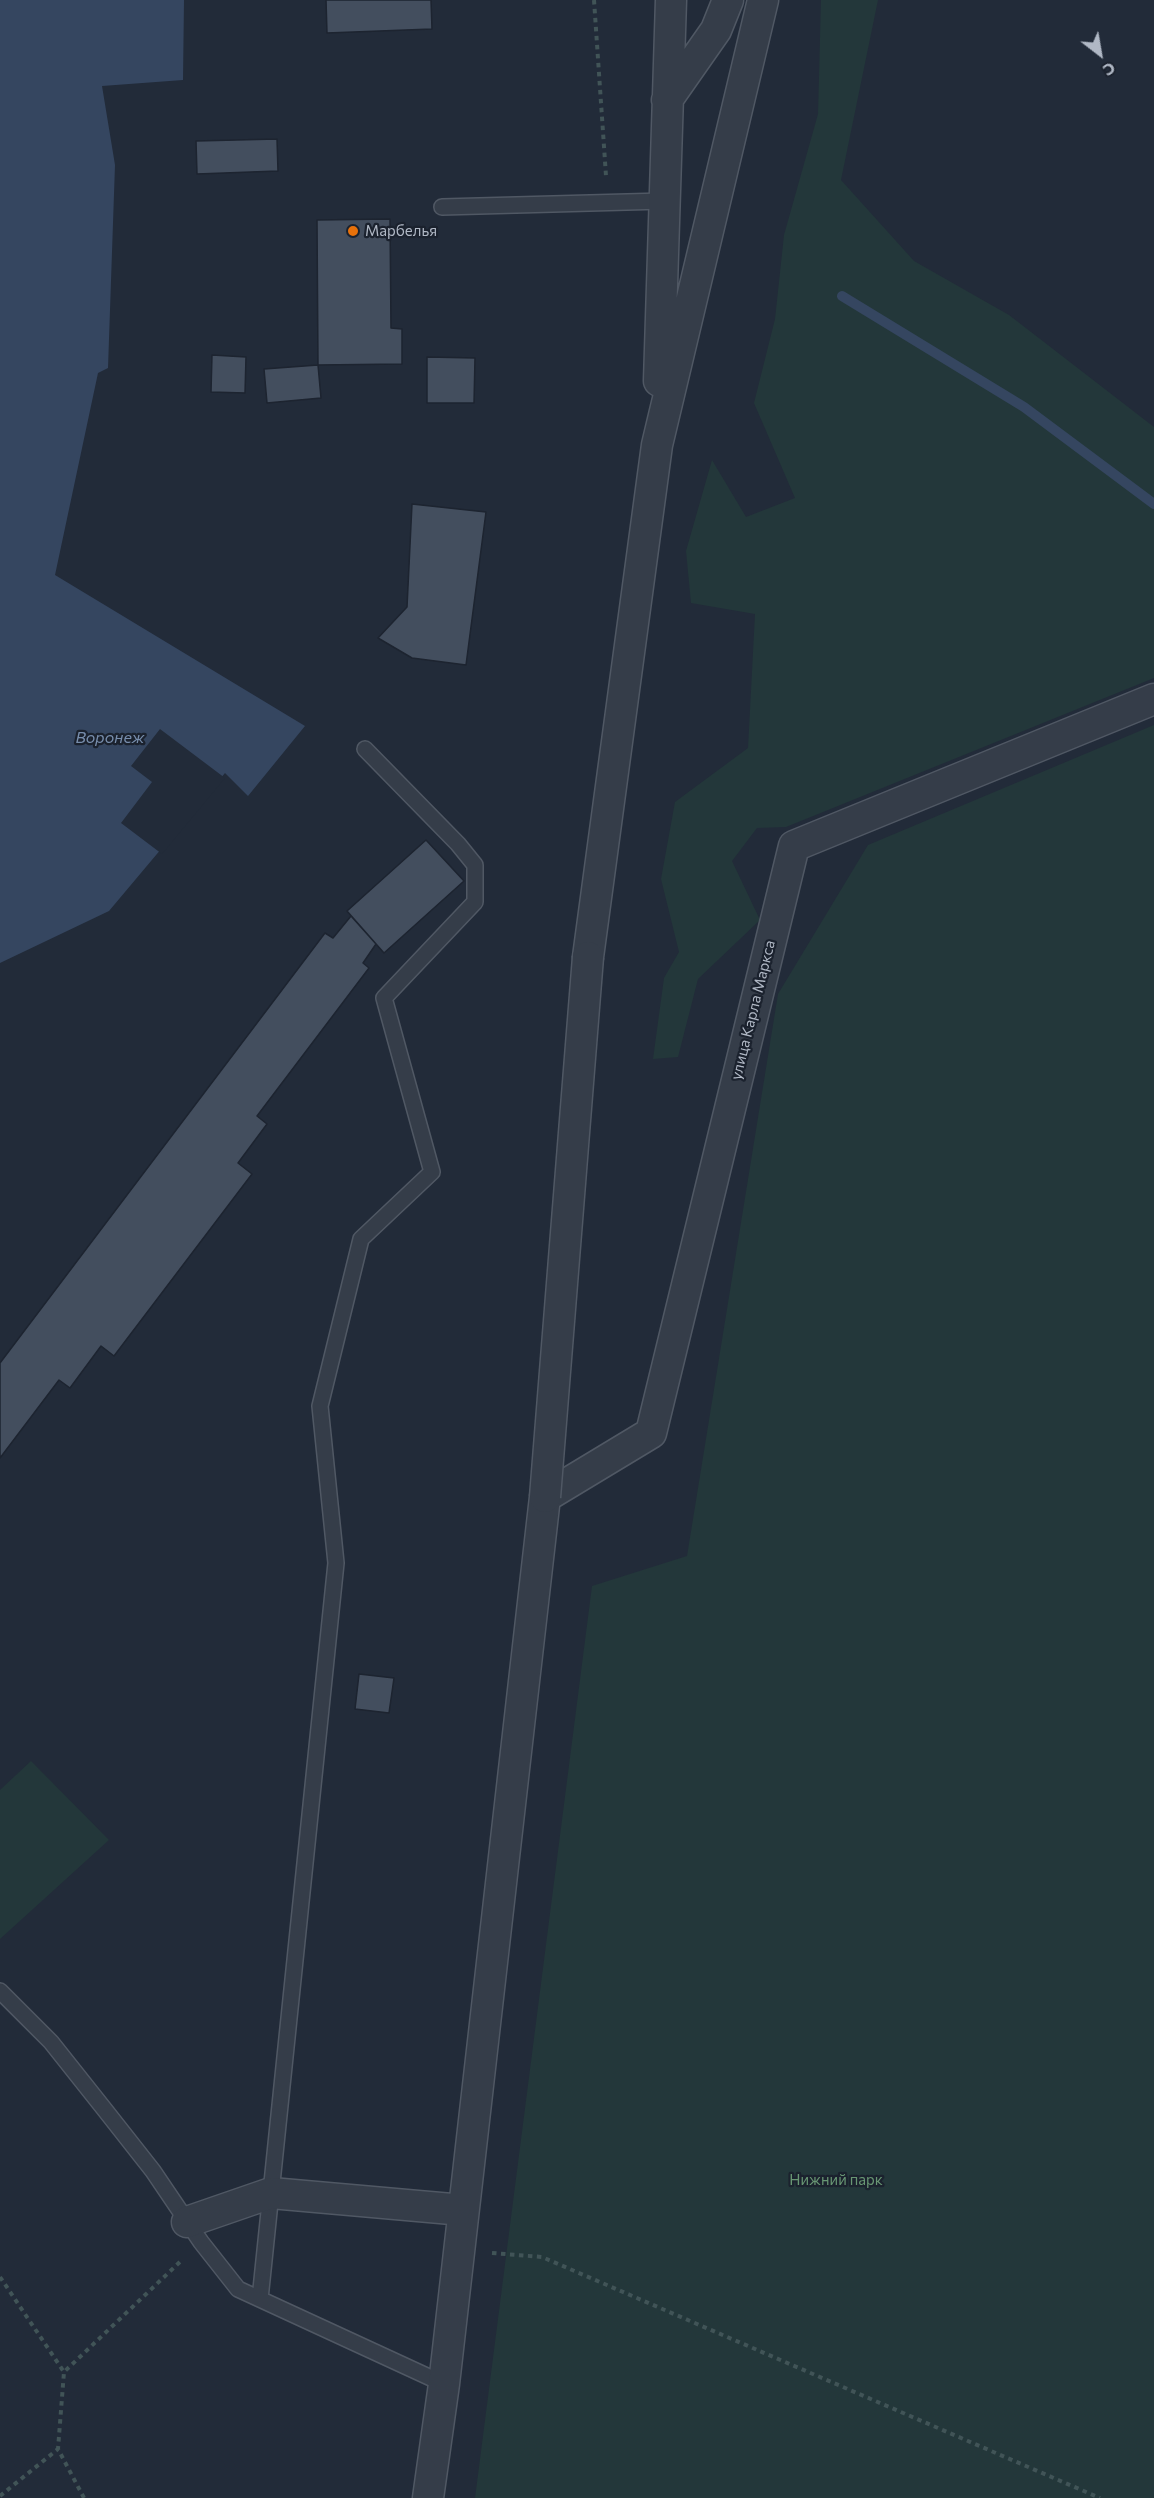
<!DOCTYPE html>
<html>
<head>
<meta charset="utf-8">
<style>
  body { margin:0 }
  #map { position:relative; width:1154px; height:2498px; overflow:hidden; background:#222b39; font-family:Commissioner,sans-serif }
  canvas { display:block }
  .north { position:absolute; left:1070px; top:24px; width:60px; height:60px; -webkit-text-stroke:4px #1b222e; paint-order:stroke; rotate:149deg; font-size:16px; font-weight:700; line-height:24px; text-align:center; color:#b0b8c5 }
  .north::after { content:''; display:block; margin:auto; width:21px; height:27px; background:#b0b8c5; clip-path:polygon(50% 0,100% 100%,50% 72%,0 100%) }
</style>
</head>
<body>
<div id="map">
<canvas width="1154" height="2498"></canvas>
<div class="north">С</div>
</div>
<script>
const context = document.querySelector('canvas').getContext('2d');
context.lineJoin = 'round';
function fillPath(path, color) { context.fillStyle = color; context.fill(path, 'evenodd'); }
const toPath = rows => new Path2D(rows.map(r => 'M' + r).join(''));
function trace(path, color, width, dash) { context.strokeStyle = color; context.lineWidth = width; context.lineCap = dash ? 'butt' : 'round'; context.setLineDash(dash || []); context.stroke(path); }
function label(font, color, halo, rows, align = 'center') {
  context.font = font + ' Commissioner,sans-serif'; context.lineWidth = 4.5; context.setLineDash([]); context.textBaseline = 'middle'; context.strokeStyle = halo; context.fillStyle = color; for (const [text, x, y, turn = 0] of rows) {
    context.save(); context.translate(x, y); context.rotate((+turn || 0) * Math.PI / 180); context.textAlign = isNaN(turn) ? turn : align; if (halo) context.strokeText(text, 0, 0); context.fillText(text, 0, 0); context.restore();
  }
}
const green = toPath([
  [821,0,878,0,841,180,914,261,1009,315,1154,427,1154,678,786,827,757,828,732,861,760,920,698,979,678,1057,653,1059,664,978,679,952,661,879,675,802,748,748,755,614,691,603,686,551,712,460,746,517,795,498,754,403,775,319,784,235,818,114],
  [1154,725,1154,2498,475,2498,592,1586,687,1556,778,994,868,845],
  [31,1761,109,1840,0,1939,0,1790]
]);
const water = toPath([
  [0,0,184,0,183,80,102,86,115,165,108,368,98,373,55,575,305,726,248,796,225,773,109,911,0,963]
]);
const pier = toPath([
  [160,729,225,778,162,854,121,823,152,782,131,766]
]);
const stream = toPath([
  [842,296,1024,407,1154,504]
]);
const building = toPath([
  [326,0,431,0,432,29,327,33,326,0],
  [277,139,278,171,197,174,196,141,277,139],
  [390,219,391,328,402,329,402,364,318,365,317,220,390,219],
  [212,355,246,357,245,393,211,392,212,355],
  [427,357,475,358,474,403,427,403,427,357],
  [318,365,321,398,267,403,264,369,318,365],
  [412,504,486,512,466,665,412,658,378,638,407,607,412,504],
  [426,840,464,881,384,953,347,911,426,840],
  [351,916,376,944,363,963,369,968,257,1116,267,1124,238,1163,252,1174,114,1356,101,1346,70,1388,59,1380,0,1458,0,1363,325,933,333,938,351,916],
  [359,1674,394,1678,389,1713,355,1709,359,1674]
]);
const path = toPath([
  [594,0,606,176],
  [492,2253,542,2257,1100,2498],
  [0,2277,64,2372],
  [0,2496,58,2449],
  [84,2498,58,2449,64,2372,183,2259]
]);
const lane = toPath([
  [442,207,664,201],
  [0,1991,51,2042,105,2110,153,2171,201,2242,238,2289,444,2384],
  [260,2299,336,1563,320,1406,361,1239,432,1172,384,998,475,902,475,865,458,844,365,749]
]);
const street = toPath([
  [667,100,716,30,728,0],
  [659,381,671,0],
  [588,957,657,445,763,0],
  [187,2222,271,2193,463,2210],
  [428,2498,444,2384,545,1497,651,1433,794,846,1154,699]
]);
const streetBridge = toPath([
  [545,1497,588,957]
]);
const markers = [
  [353,231,6,"#e8710a"]
];
const poiNames = [
  ["Марбелья",365,231]
];
const streetNames = [
  ["улица Карла Маркса",753,1010,-76]
];
const parkNames = [
  ["Нижний парк",836,2180]
];
const waterNames = [
  ["Воронеж",110,738]
];
fillPath(green, '#23373a');
fillPath(water, '#354660');
fillPath(pier, '#222b39');
trace(stream, '#354660', 10);
fillPath(building, '#434e5e');
trace(building, '#1d2430', 1.5);
trace(lane, '#505864', 18);
trace(street, '#505864', 33);
trace(path, '#415457', 4, [4.5, 4.5]);
trace(lane, '#353d49', 15);
trace(street, '#353d49', 30);
trace(streetBridge, '#505864', 33, []);
trace(streetBridge, '#353d49', 30);
for (const [x, y, r, color] of markers) { const dot = new Path2D(); dot.arc(x, y, r, 0, 2 * Math.PI); context.fillStyle = color; context.fill(dot); trace(dot, '#1b222e', 2); }
label('15px', '#b0b8c5', '#1b222e', poiNames, 'left');
label('15px', '#b0b8c5', '#1b222e', streetNames);
label('15px', '#689673', '#1b222e', parkNames);
label('italic 16px', '#788ead', '#1b222e', waterNames);
</script>
</body>
</html>
